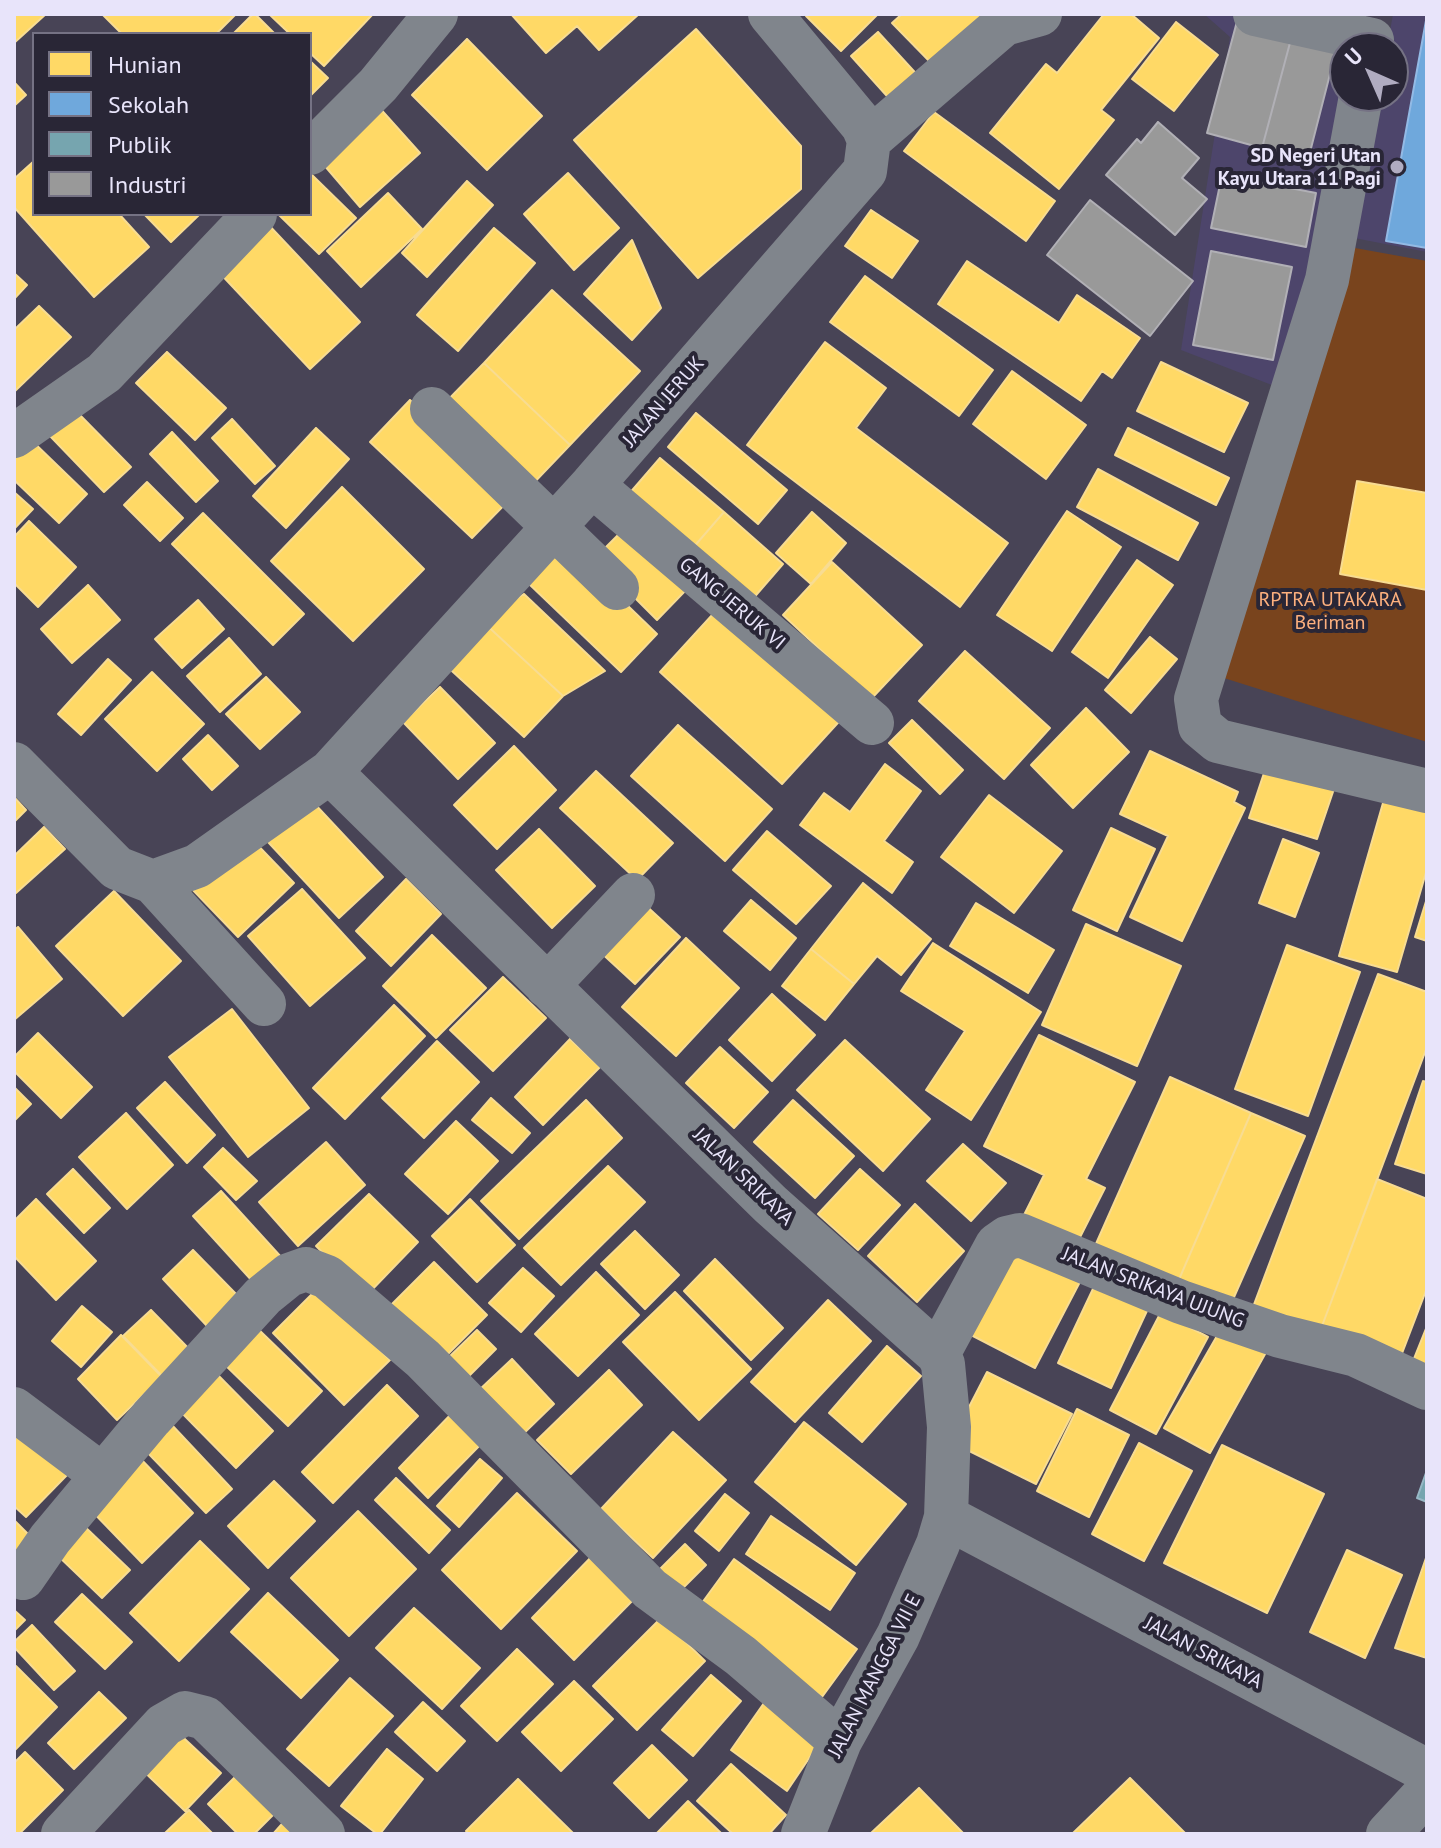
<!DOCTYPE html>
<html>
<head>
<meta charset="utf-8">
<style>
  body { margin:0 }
  #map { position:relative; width:1441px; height:1848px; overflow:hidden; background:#484456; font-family:"PT Sans",sans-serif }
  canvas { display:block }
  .frame { position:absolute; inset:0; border:16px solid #e8e4fa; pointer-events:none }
  .legend { position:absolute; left:32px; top:32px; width:280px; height:184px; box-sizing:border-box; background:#292636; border:2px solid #757284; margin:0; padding:10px 14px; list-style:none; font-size:24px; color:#e8e4fa }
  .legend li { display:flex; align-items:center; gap:16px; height:40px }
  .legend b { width:40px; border:2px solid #757284 }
  .north { position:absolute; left:1329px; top:32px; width:80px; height:80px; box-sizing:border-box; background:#292636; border:2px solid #757284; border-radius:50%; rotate:315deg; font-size:22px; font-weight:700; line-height:32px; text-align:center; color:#e8e4fa }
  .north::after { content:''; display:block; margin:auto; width:28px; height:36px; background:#b0acc1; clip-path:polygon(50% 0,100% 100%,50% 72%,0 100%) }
</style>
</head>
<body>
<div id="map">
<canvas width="1441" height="1848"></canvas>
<div class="frame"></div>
<ul class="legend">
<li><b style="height:22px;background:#ffd966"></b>Hunian</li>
<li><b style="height:22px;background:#6fa8dc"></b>Sekolah</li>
<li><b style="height:22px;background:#76a5af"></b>Publik</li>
<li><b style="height:22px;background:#999"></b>Industri</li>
</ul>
<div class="north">U</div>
</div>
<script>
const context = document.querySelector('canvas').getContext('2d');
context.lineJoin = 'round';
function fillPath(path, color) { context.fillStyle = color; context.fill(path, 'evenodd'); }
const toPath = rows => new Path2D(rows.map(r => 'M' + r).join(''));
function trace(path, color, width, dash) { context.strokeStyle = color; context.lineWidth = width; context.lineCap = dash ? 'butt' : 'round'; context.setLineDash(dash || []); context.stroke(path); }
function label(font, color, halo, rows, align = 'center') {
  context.font = font + ' "PT Sans",sans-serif'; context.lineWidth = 8; context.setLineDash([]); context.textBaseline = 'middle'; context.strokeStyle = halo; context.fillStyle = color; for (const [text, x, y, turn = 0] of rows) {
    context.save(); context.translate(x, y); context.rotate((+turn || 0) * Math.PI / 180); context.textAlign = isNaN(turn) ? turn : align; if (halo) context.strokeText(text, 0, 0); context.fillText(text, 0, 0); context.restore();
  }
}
const built = toPath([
  [1204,14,1359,14,1353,48,1345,48,1345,90,1305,291,1277,387,1181,350,1230,37],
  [1393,14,1427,14,1427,252,1354,238,1378,96,1393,96,1393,48,1387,48]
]);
const green = toPath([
  [1355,248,1427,261,1427,742,1208,673]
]);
const homes = toPath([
  [14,14,46,14,14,43,14,14],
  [102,14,236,14,216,34,122,34,102,14],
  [253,14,255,14,275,34,233,34,253,14],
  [269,14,373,14,324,66,310,53,310,34,290,34,269,14],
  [511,14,639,14,599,50,577,26,546,53,511,14],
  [808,14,878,14,841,51,806,16,808,14],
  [902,14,988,14,934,66,892,23,902,14],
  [1104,14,1131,14,1159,38,1101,110,1114,120,1059,189,990,133,1046,64,1057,73,1104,14],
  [1176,22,1218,55,1174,111,1132,79,1176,22],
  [696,29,801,146,801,189,698,278,574,140,696,29],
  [878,32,922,80,895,105,851,56,878,32],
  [467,39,542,116,487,170,412,95,467,39],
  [310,61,328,78,310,96,310,61],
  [14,82,26,95,14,106,14,82],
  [377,105,420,153,360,207,318,158,377,105],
  [934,112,1055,201,1026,241,904,151,934,112],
  [34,161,34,214,119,214,149,247,94,297,14,207,14,179,34,161],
  [310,173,356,218,319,254,278,214,310,214,310,173],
  [568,173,619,228,574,270,524,214,568,173],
  [467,181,493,205,427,277,402,253,467,181],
  [388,193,422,229,361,287,327,251,388,193],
  [871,210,918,241,892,278,845,246,871,210],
  [144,214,200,214,171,242,144,214],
  [265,221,360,322,310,369,215,268,265,221],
  [494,228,535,263,458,351,417,315,494,228],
  [632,240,661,308,632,340,584,294,632,240],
  [967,261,1059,323,1077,295,1140,338,1112,378,1102,371,1081,401,938,304,967,261],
  [14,273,27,285,14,299,14,273],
  [865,276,993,370,959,416,830,322,865,276],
  [552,290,640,371,570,445,484,363,552,290],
  [39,306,71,337,14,392,14,330,39,306],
  [825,342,886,388,856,428,1008,543,960,607,747,445,825,342],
  [167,352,226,408,195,440,136,383,167,352],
  [1161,362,1248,403,1224,452,1137,411,1161,362],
  [484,363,570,445,527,490,440,408,484,363],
  [1012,371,1086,425,1046,479,973,424,1012,371],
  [410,400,513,496,472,538,370,442,410,400],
  [76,411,131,467,104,492,50,436,76,411],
  [696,413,787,490,758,524,668,447,696,413],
  [232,419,275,466,255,484,212,438,232,419],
  [316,428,349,459,286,528,253,496,316,428],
  [1128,428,1229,478,1216,505,1115,455,1128,428],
  [172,432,218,481,196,502,150,454,172,432],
  [27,436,87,494,59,523,14,480,14,450,27,436],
  [660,458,724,512,685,557,622,502,660,458],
  [1098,469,1198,523,1178,560,1077,507,1098,469],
  [1357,481,1427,493,1427,590,1340,574,1357,481],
  [147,482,183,518,160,541,124,505,147,482],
  [342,487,424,569,353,641,271,561,342,487],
  [14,492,33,509,14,529,14,492],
  [1067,511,1121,547,1052,651,997,615,1067,511],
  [724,512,783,564,744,609,685,557,724,512],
  [812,512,846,543,811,584,776,553,812,512],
  [203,513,304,614,273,645,172,544,203,513],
  [29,521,76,567,38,607,14,583,14,537,29,521],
  [625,528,687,589,657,620,595,558,625,528],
  [565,545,657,634,621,672,528,583,565,545],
  [1137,560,1173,585,1108,678,1072,652,1137,560],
  [832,562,922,645,872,698,783,615,832,562],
  [88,585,120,620,72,663,41,629,88,585],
  [524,594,605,671,563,696,481,620,524,594],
  [198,600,224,629,182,668,155,639,198,600],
  [724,602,846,714,782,784,660,672,724,602],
  [481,620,563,696,524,737,441,661,481,620],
  [1150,637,1177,659,1131,713,1105,690,1150,637],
  [229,638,261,674,220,712,187,676,229,638],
  [965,651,1050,728,1004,779,919,701,965,651],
  [108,659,131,680,81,735,58,714,108,659],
  [152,672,204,724,157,771,105,719,152,672],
  [266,677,300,712,260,749,226,714,266,677],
  [440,687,495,743,458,779,403,722,440,687],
  [1086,708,1129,752,1073,808,1031,765,1086,708],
  [912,720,963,770,940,794,889,743,912,720],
  [678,725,772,809,725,861,631,776,678,725],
  [208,735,238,766,212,790,183,759,208,735],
  [514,746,556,790,497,849,454,805,514,746],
  [1150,751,1238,792,1234,802,1245,808,1182,941,1130,917,1168,836,1120,814,1150,751],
  [1268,761,1336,783,1317,839,1249,818,1268,761],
  [885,764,921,791,884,841,913,862,892,893,800,825,824,793,850,812,885,764],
  [596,771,673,843,637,880,560,808,596,771],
  [989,795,1062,851,1014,913,941,857,989,795],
  [1385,796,1427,808,1427,869,1397,972,1339,956,1385,796],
  [14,797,26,810,14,822,14,797],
  [312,801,383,877,339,918,268,842,312,801],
  [44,827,65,849,16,893,14,890,14,856,44,827],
  [1111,828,1155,849,1117,931,1073,910,1111,828],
  [539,829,595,886,552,928,496,870,539,829],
  [767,831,831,886,796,924,733,870,767,831],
  [246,833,294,883,238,937,190,887,246,833],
  [1283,839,1319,853,1295,917,1259,903,1283,839],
  [406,879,441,914,391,966,356,931,406,879],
  [863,883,931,939,901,975,877,956,854,984,811,949,863,883],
  [302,889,365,958,310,1006,248,936,302,889],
  [114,891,181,961,123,1016,56,946,114,891],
  [1427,898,1427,941,1415,937,1427,898],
  [751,900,796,938,770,970,724,931,751,900],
  [641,901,680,937,635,984,597,949,641,901],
  [976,903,1054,950,1028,993,950,946,976,903],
  [1086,924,1181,966,1137,1066,1042,1025,1086,924],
  [18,927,62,979,14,1020,14,930,18,927],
  [432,935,486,988,436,1038,383,986,432,935],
  [686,938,739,988,676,1056,622,1007,686,938],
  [933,943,1041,1012,971,1120,926,1090,965,1031,901,991,933,943],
  [1287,945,1360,972,1308,1116,1235,1089,1287,945],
  [811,949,854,984,825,1020,782,986,811,949],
  [1378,974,1427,992,1427,1047,1322,1326,1250,1315,1378,974],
  [503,977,546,1018,493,1071,450,1030,503,977],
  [772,994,815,1035,772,1081,729,1040,772,994],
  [394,1005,425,1036,345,1119,313,1088,394,1005],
  [232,1009,309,1108,248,1157,169,1057,232,1009],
  [38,1033,92,1087,61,1118,14,1071,14,1057,38,1033],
  [1039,1035,1135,1082,1086,1179,1105,1188,1072,1253,1018,1227,1044,1175,984,1146,1039,1035],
  [570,1039,600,1067,543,1125,515,1097,570,1039],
  [845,1040,930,1119,883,1171,797,1090,845,1040],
  [437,1041,479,1082,424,1138,382,1098,437,1041],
  [720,1047,768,1092,734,1128,686,1083,720,1047],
  [1170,1077,1251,1113,1174,1291,1091,1255,1170,1077],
  [1423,1081,1427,1082,1427,1174,1395,1164,1423,1081],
  [165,1082,215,1135,187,1163,137,1108,165,1082],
  [14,1087,31,1104,14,1121,14,1087],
  [491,1098,530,1133,512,1153,472,1120,491,1098],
  [586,1100,622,1138,519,1239,481,1201,586,1100],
  [793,1100,854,1156,815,1198,754,1142,793,1100],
  [126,1113,173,1165,127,1209,79,1157,126,1113],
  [1251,1113,1305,1136,1227,1313,1174,1291,1251,1113],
  [456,1121,498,1161,448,1214,405,1174,456,1121],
  [326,1142,365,1185,298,1246,259,1202,326,1142],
  [963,1144,1006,1183,971,1221,927,1181,963,1144],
  [223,1148,257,1181,236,1200,204,1167,223,1148],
  [608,1166,645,1202,561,1285,524,1248,608,1166],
  [73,1169,110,1208,84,1233,47,1194,73,1169],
  [860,1169,900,1205,858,1250,818,1214,860,1169],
  [1377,1179,1427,1199,1427,1288,1401,1356,1322,1326,1377,1179],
  [221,1191,282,1258,254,1283,193,1216,221,1191],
  [369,1194,418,1242,366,1296,316,1246,369,1194],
  [36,1199,96,1261,56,1300,14,1256,14,1221,36,1199],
  [470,1199,515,1245,477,1282,432,1236,470,1199],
  [915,1204,964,1251,917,1302,868,1256,915,1204],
  [635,1231,679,1275,645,1309,601,1264,635,1231],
  [1017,1245,1082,1278,1035,1368,971,1335,1017,1245],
  [193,1250,238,1296,207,1326,163,1279,193,1250],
  [715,1259,783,1328,751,1360,684,1291,715,1259],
  [434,1262,487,1315,440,1362,387,1309,434,1262],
  [523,1268,554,1296,521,1332,489,1303,523,1268],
  [596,1272,639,1315,578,1376,535,1334,596,1272],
  [1100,1274,1153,1298,1111,1388,1058,1363,1100,1274],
  [318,1288,390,1360,344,1405,273,1333,318,1288],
  [675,1292,751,1369,699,1420,623,1342,675,1292],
  [828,1300,871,1341,795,1422,751,1382,828,1300],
  [82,1306,112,1332,81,1367,52,1341,82,1306],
  [151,1310,195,1355,167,1381,123,1336,151,1310],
  [1161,1312,1208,1337,1156,1434,1110,1410,1161,1312],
  [1225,1322,1269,1347,1210,1453,1164,1428,1225,1322],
  [1427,1326,1427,1366,1413,1361,1427,1326],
  [256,1327,322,1391,288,1426,222,1362,256,1327],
  [477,1330,496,1349,466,1379,447,1359,477,1330],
  [121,1335,162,1377,117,1420,78,1379,121,1335],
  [887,1346,921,1376,862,1442,829,1413,887,1346],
  [512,1359,554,1404,519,1438,477,1392,512,1359],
  [212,1369,273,1431,236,1468,175,1406,212,1369],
  [609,1370,642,1405,571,1474,537,1440,609,1370],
  [987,1372,1072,1414,1036,1484,951,1442,987,1372],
  [387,1385,418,1416,333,1503,302,1472,387,1385],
  [456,1409,487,1438,428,1498,399,1468,456,1409],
  [1077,1409,1129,1435,1089,1517,1037,1491,1077,1409],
  [14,1421,68,1474,26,1517,14,1506,14,1421],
  [804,1422,906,1504,856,1565,755,1482,804,1422],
  [171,1424,232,1489,206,1513,144,1449,171,1424],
  [673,1432,726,1480,653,1558,601,1509,673,1432],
  [1139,1443,1192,1471,1144,1561,1092,1534,1139,1443],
  [1222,1445,1324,1494,1267,1613,1164,1563,1222,1445],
  [136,1454,193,1513,142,1563,85,1504,136,1454],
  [480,1459,502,1478,459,1527,437,1506,480,1459],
  [396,1478,450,1530,429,1553,375,1500,396,1478],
  [274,1481,315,1521,268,1568,228,1526,274,1481],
  [517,1493,577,1551,501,1629,442,1570,517,1493],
  [725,1494,749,1513,719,1551,695,1531,725,1494],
  [358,1511,416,1569,349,1636,291,1578,358,1511],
  [771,1516,855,1573,830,1610,746,1554,771,1516],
  [14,1520,32,1538,14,1555,14,1520],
  [82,1524,130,1570,102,1598,54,1552,82,1524],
  [200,1541,249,1589,179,1661,130,1613,200,1541],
  [685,1544,706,1565,678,1593,657,1572,685,1544],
  [1347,1550,1402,1575,1365,1658,1310,1632,1347,1550],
  [597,1551,640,1593,574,1660,532,1618,597,1551],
  [1427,1555,1427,1658,1395,1648,1427,1555],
  [734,1559,857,1649,822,1697,699,1607,734,1559],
  [268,1593,338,1660,301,1698,231,1632,268,1593],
  [82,1594,132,1642,105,1669,55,1622,82,1594],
  [414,1608,480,1668,442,1709,376,1648,414,1608],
  [14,1610,25,1620,14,1631,14,1610],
  [661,1618,705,1661,637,1730,593,1686,661,1618],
  [32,1625,75,1671,54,1690,14,1647,14,1642,32,1625],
  [517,1649,553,1684,497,1741,461,1706,517,1649],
  [16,1666,57,1707,14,1751,14,1668,16,1666],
  [711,1675,741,1701,693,1756,662,1730,711,1675],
  [350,1678,393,1716,329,1786,287,1749,350,1678],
  [574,1681,613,1719,561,1771,522,1732,574,1681],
  [99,1692,126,1718,74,1769,48,1743,99,1692],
  [423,1702,465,1741,437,1771,395,1732,423,1702],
  [764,1703,820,1742,787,1791,731,1750,764,1703],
  [171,1726,221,1773,185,1811,135,1763,171,1726],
  [652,1745,687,1780,649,1818,614,1783,652,1745],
  [387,1749,423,1779,380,1834,377,1834,341,1806,387,1749],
  [25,1752,63,1790,19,1834,14,1834,14,1763,25,1752],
  [731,1764,786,1815,769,1834,733,1834,697,1801,731,1764],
  [247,1765,284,1804,254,1834,238,1834,208,1804,247,1765],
  [1130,1778,1186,1834,1072,1834,1130,1778],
  [518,1779,574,1834,469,1834,466,1831,518,1779],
  [919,1788,964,1834,870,1834,919,1788],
  [688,1801,722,1834,656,1834,688,1801],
  [189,1810,213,1834,164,1834,189,1810],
  [289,1816,309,1834,273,1834,289,1816]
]);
const schools = toPath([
  [1427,15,1427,248,1386,241,1427,15]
]);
const public = toPath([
  [1427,1470,1427,1502,1417,1498,1427,1470]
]);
const industry = toPath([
  [1239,14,1295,24,1262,148,1207,133,1239,14],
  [1295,24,1340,35,1308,160,1262,148,1295,24],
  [1158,122,1199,158,1182,178,1207,199,1175,235,1106,175,1137,139,1141,143,1158,122],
  [1222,175,1316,193,1306,247,1211,228,1222,175],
  [1090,200,1193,281,1150,336,1047,255,1090,200],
  [1211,251,1292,267,1273,360,1193,345,1211,251]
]);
const minor = toPath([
  [1255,14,1372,40],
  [1361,96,1327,280,1196,699,1200,726,1218,741,1427,791],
  [869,140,1004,24,1040,14],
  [310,153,378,85,436,14],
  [432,409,617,588],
  [14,436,104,373,255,214],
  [592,485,872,723],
  [14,764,117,868,153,882,197,866,330,772,770,1204,938,1354,943,1364,949,1427,946,1517,1427,1771],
  [330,772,592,485,865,171,869,140,863,126,770,14],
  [153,882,264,1004],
  [547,986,633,895],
  [938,1354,997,1245,1007,1238,1020,1235,1181,1302,1280,1336,1356,1355,1427,1388],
  [14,1409,102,1475],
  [23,1578,50,1539,151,1418,263,1296,289,1275,306,1269,327,1277,423,1359,650,1589,741,1656,840,1741],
  [63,1834,164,1725,185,1713,205,1718,323,1834],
  [803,1834,840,1741,898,1636,938,1544,946,1517],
  [1388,1834,1427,1792]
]);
const markers = [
  [1397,167,8,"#b0acc1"]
];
const poiNames = [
  ["SD Negeri Utan",1381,156],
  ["Kayu Utara 11 Pagi",1381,179]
];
const streetNames = [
  ["JALAN JERUK",664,402,-49],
  ["GANG JERUK VI",732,604,40],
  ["JALAN SRIKAYA",743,1177,44],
  ["JALAN SRIKAYA UJUNG",1153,1288,21],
  ["JALAN SRIKAYA",1203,1653,28],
  ["JALAN MANGGA VII E",875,1676,-63]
];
const parkNames = [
  ["RPTRA UTAKARA",1330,600],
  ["Beriman",1330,623]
];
fillPath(built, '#4d456b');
fillPath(green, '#79441d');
fillPath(homes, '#ffd966');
trace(homes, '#f8dc92', 2);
fillPath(schools, '#6fa8dc');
trace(schools, '#93bae5', 2);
fillPath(public, '#76a5af');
trace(public, '#98b8c6', 2);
fillPath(industry, '#999');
trace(industry, '#b1b0b6', 2);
trace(minor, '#80858c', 44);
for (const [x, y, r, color] of markers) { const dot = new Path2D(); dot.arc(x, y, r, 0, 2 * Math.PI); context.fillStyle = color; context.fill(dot); trace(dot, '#292636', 3); }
label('bold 20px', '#e8e4fa', '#292636', poiNames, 'right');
label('20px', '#e8e4fa', '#292636', streetNames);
label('20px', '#fdb07e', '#292636', parkNames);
</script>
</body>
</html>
